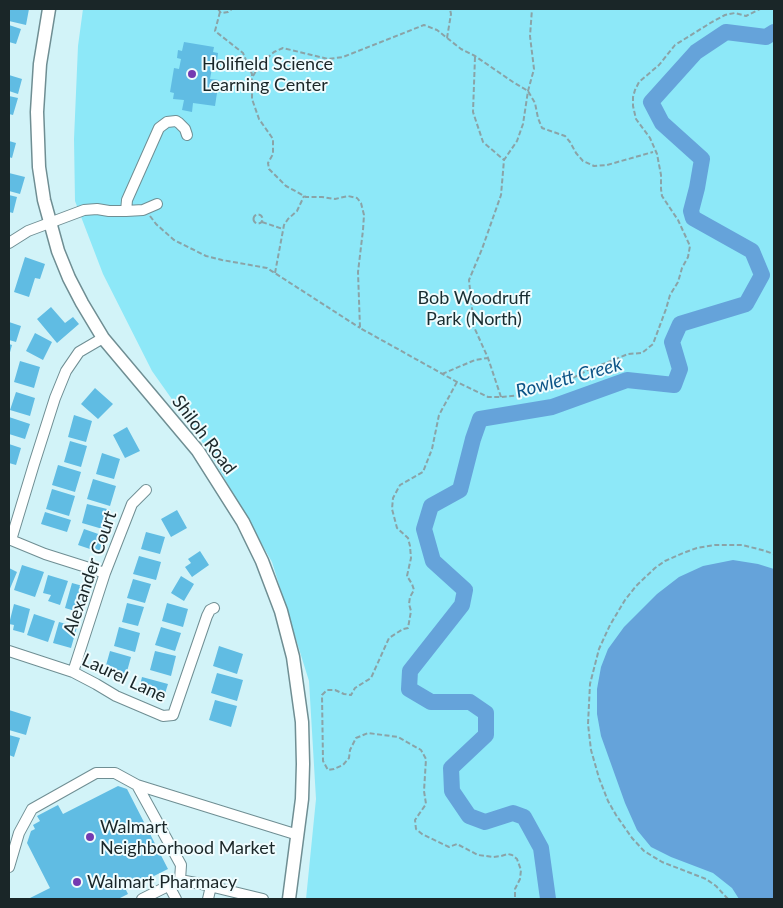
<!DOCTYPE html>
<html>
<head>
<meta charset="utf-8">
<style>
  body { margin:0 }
  #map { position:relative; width:783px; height:908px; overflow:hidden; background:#d2f3f8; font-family:Lato,sans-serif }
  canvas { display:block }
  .frame { position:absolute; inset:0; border:10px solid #1a2628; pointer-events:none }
</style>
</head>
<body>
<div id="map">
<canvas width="783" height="908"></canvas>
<div class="frame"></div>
</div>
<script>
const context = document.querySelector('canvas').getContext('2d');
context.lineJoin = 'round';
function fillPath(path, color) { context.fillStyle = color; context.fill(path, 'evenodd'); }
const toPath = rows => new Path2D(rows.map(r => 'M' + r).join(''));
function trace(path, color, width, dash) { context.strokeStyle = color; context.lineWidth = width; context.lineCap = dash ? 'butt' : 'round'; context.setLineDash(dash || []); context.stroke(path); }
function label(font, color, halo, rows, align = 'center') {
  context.font = font + ' Lato,sans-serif'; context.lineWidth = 4; context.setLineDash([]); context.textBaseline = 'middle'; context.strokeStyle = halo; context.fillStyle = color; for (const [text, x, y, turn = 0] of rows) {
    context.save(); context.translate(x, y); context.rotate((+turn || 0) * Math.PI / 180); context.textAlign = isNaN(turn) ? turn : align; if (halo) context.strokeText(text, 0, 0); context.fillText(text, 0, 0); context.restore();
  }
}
const green = toPath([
  [83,9,774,9,774,899,306,899,316,799,309,681,272,562,210,453,152,371,103,274,75,201,74,139,78,46]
]);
const water = toPath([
  [733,560,758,564,774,569,774,899,739,899,732,888,713,873,671,857,651,847,637,830,625,803,601,736,597,714,597,689,601,667,608,649,624,627,657,594,679,577,703,566]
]);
const river = toPath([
  [548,899,541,848,524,817,513,813,485,822,469,816,452,791,451,768,486,735,486,713,470,702,431,702,409,689,410,671,462,605,465,590,433,561,424,529,431,506,460,490,473,439,480,419,552,407,627,380,674,385,680,369,672,342,680,324,746,304,762,275,752,251,693,218,691,211,697,188,702,159,662,123,651,102,696,52,726,32,766,37,774,32]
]);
const building = toPath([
  [10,9,29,9,26,25,9,21],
  [9,25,21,29,16,44,9,42],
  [184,42,214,47,213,52,218,53,216,69,212,68,210,79,219,80,215,106,193,103,192,112,182,110,184,100,173,99,174,93,170,92,174,68,179,69,181,59,177,58,178,50,182,51],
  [9,75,22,79,18,94,9,91],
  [9,96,18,98,13,115,9,114],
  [9,141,16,143,12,158,9,157],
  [9,173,25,177,20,194,9,191],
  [9,195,17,197,13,213,9,212],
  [25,257,45,264,40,279,35,278,29,297,14,292],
  [51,307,65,323,73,317,79,324,57,343,37,319],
  [9,322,21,326,16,342,9,340],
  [35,333,52,342,43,360,26,351],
  [9,344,12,345,9,356],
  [20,361,40,367,34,388,14,382],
  [95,388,113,404,98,419,81,404],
  [16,392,35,398,30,416,10,410],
  [74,415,92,421,86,442,68,437],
  [9,417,30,424,25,439,9,434],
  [127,427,140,451,125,458,113,435],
  [70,441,87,446,81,467,64,462],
  [9,444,21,448,16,465,9,463],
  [102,453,120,459,114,479,96,474],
  [58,465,81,472,75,492,52,485],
  [93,479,116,486,110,506,87,499],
  [52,489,75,496,69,516,46,509],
  [87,504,111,510,106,530,82,523],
  [177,510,187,528,171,537,161,519],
  [45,512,71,520,67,532,41,524],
  [84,529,104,536,99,552,78,545],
  [146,532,165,537,160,554,141,549],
  [200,551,209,565,192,577,185,567,191,563,188,559],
  [139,556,161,562,156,580,133,574],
  [22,565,44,572,35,597,14,590],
  [9,568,17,572,9,591],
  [48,575,68,581,60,605,48,601,51,595,43,593],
  [181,576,194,584,184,601,171,593],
  [133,579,151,584,145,603,127,598],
  [72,583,90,588,82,613,65,608],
  [127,603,144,607,138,626,122,622],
  [167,603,188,609,183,627,162,621],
  [14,604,30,609,24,633,13,630,14,625,9,624],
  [34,614,55,621,48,642,27,635],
  [59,622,77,627,71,648,53,643],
  [119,627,140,633,135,652,114,646],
  [161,627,181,633,175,651,155,645],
  [219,646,243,654,237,674,213,666],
  [110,651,131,657,126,675,105,669],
  [155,651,176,656,171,676,150,670],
  [217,673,243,680,237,701,211,693],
  [142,677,168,684,163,700,138,693],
  [215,700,237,706,231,727,209,720],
  [9,710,31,717,26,735,9,730],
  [9,735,20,738,14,757,9,755],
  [118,786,127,789,168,869,126,890,128,894,118,899,28,899,50,888,27,843,31,831,35,829,33,825,40,821,37,816,58,805,63,814]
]);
const path = toPath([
  [218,9,221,13,228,12,232,9],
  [220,12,215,31,243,53,252,74,252,99,259,119,273,139,273,154,268,163,269,169,286,186,306,197,322,197,335,199,348,196,357,198,361,203,364,215,363,230,358,272,360,328,457,382,488,397,501,397,531,394,565,382,590,369,611,361,628,354,642,353,653,344,666,309,670,295,678,282,682,268,688,257,690,246,678,220,662,196,661,189,661,175,657,154,650,138,636,119,633,106,633,97,635,90,639,82,659,65,675,45,712,22,725,15,735,13,746,16,760,9],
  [447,38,451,14,450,9],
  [475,57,473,112,483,142,504,160],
  [253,76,260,64,274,52,283,48,328,59,343,57,424,25,437,30,461,49,475,56,513,82,528,91,535,103,538,118,542,128,565,136,570,142,576,153,583,161,594,166,607,165,653,152],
  '253.5 219a4.5 4.5 0 1 1 9 0a4.5 4.5 0 1 1-9 0Z',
  [150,216,156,224,174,240,206,256,222,260,267,268,360,328],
  [262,222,283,229],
  [275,273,284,225,288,219,297,211,304,196],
  [442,374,475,360,488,358],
  [457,382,439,415,432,449,423,472,400,485,393,498,392,509,397,528,408,538,410,546,411,558,407,576,412,584,414,590,410,597,409,604,411,611,408,628,403,629,389,638,371,678,355,688,351,695,344,694,335,690,327,690,322,695,323,761,328,770,334,769,343,765,349,758,350,750,356,738,368,733,398,737,421,750,426,759,424,791,426,804,415,820,416,829,422,834,449,847,457,844,478,855,493,857,501,856,508,854,512,855,517,859,521,870,520,879,515,889,515,899],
  [501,397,488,358,474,327,469,280,482,249,501,195,504,160,517,141,523,124,528,91,534,69,530,36,532,9],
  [728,899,716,886,706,879,662,862,644,851,632,838,616,815,608,801,599,778,591,750,588,724,590,684,599,649,610,625,625,600,636,586,655,568,665,561,683,553,697,548,715,545,742,545,762,550,774,554]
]);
const minor = toPath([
  [157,204,143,210,126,211,127,200,159,128,167,122,176,121,179,123,185,129,187,135],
  [9,243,28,231,84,210,97,209,109,211,126,211],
  [103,338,79,352,66,371,55,398,34,464,11,540,45,554,105,573],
  [9,651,73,672,96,684,116,696,163,716,173,715,207,616,210,610,214,608],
  [73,672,105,573,132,504,146,490],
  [137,785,298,835],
  [9,867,19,833,32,809,96,773,115,773,137,785,181,865,180,880],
  [169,886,176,899],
  [142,899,180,880,201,884,263,899],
  [208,899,211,886]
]);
const major = toPath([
  [49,9,40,64,37,112,39,167,44,200,58,251,69,278,82,303,103,338,198,451,243,522,262,561,281,611,293,657,302,722,303,764,302,799,289,899]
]);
const markers = [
  [192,74,5,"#743ab1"],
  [90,837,5,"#743ab1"],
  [77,882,5,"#743ab1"]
];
const poiNames = [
  ["Holifield Science",202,64],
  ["Learning Center",202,85],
  ["Walmart",100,827],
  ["Neighborhood Market",100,848],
  ["Walmart Pharmacy",87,882]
];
const parkNames = [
  ["Bob Woodruff",474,298],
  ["Park (North)",474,319]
];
const streetNames = [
  ["Shiloh Road",204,435,53],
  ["Alexander Court",90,573,-71],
  ["Laurel Lane",124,678,25]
];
const waterNames = [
  ["Rowlett Creek",569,378,-15]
];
fillPath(green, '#8de8f8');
fillPath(water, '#65a3da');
trace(river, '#65a3da', 16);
fillPath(building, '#60bce3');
trace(minor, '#6f8e93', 12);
trace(major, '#6f8e93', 15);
trace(path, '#8aa3a7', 2, [5, 2.5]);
trace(minor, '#fff', 10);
trace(major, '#fff', 12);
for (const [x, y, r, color] of markers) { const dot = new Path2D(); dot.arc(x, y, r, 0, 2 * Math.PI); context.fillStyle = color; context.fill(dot); trace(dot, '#effcfe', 2); }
label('18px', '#1a2628', '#effcfe', poiNames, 'left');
label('18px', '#192d31', '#effcfe', parkNames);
label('18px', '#1a2628', '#effcfe', streetNames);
label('italic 19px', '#0c5487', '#effcfe', waterNames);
</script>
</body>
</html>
